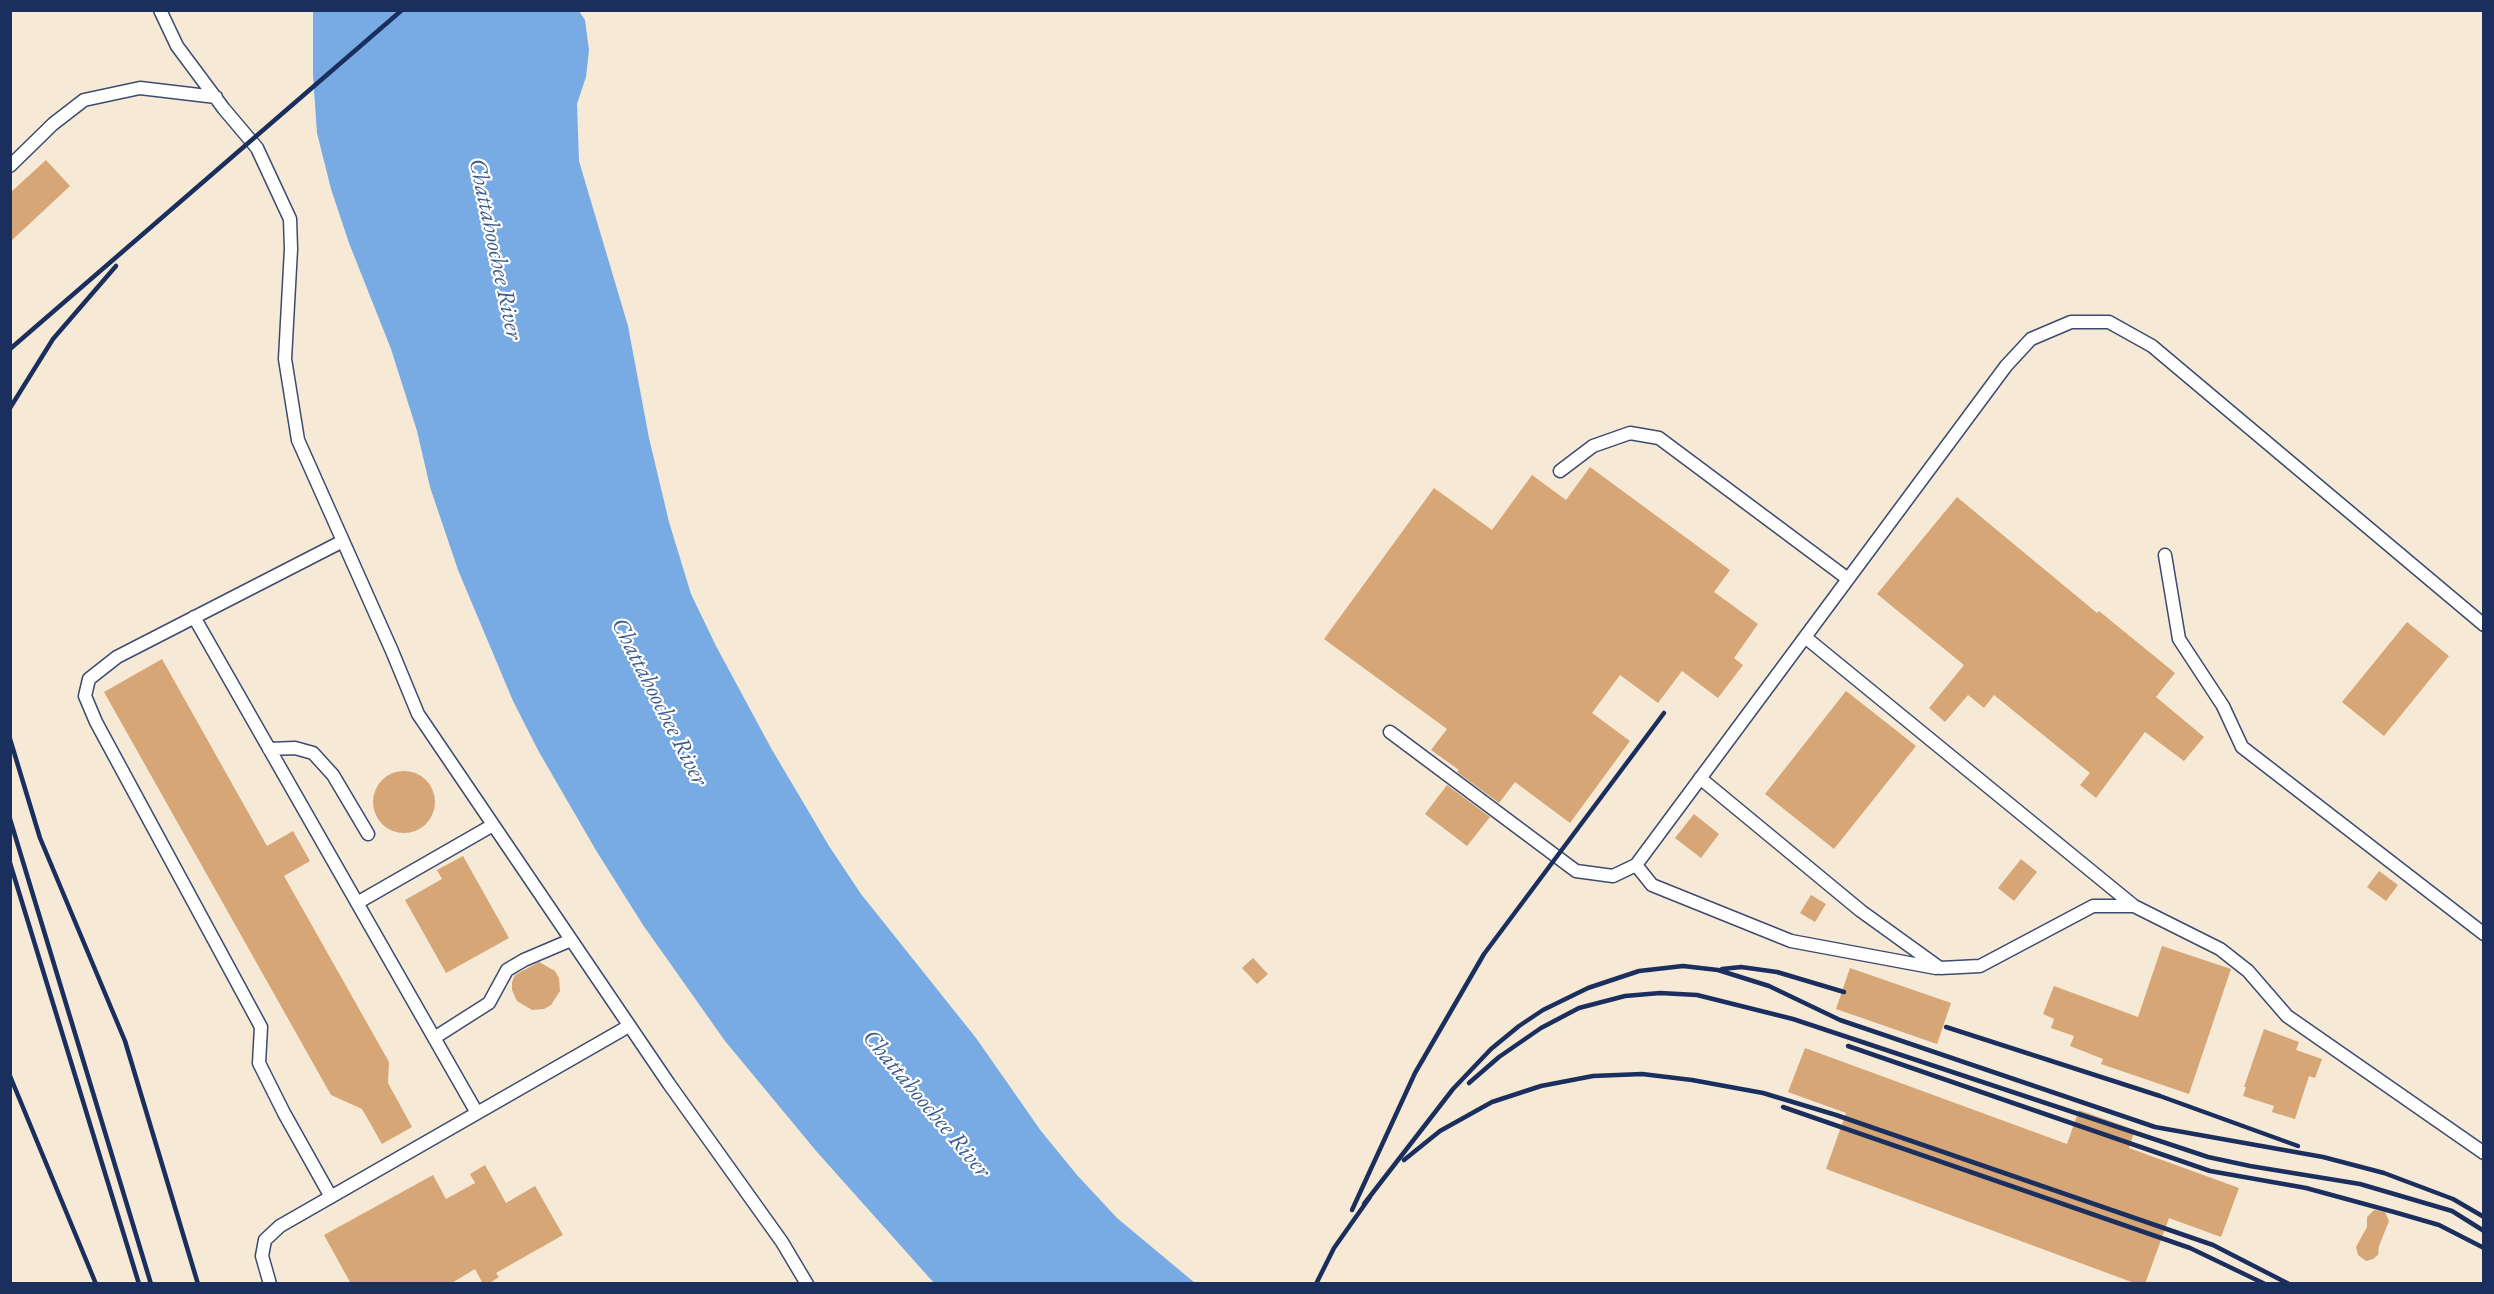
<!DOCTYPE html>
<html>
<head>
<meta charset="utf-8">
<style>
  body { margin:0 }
  #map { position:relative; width:2494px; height:1294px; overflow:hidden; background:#f6e9d5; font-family:"EB Garamond",serif }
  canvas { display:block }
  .frame { position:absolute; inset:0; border:12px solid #1b2f5e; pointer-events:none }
</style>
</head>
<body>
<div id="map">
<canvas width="2494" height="1294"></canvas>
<div class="frame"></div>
</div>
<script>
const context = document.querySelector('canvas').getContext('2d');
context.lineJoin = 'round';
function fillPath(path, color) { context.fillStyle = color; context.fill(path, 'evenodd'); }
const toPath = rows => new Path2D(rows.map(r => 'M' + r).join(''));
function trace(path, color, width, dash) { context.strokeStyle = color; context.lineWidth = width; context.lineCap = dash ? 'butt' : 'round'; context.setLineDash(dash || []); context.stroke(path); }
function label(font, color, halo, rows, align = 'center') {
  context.font = font + ' "EB Garamond",serif'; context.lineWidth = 4.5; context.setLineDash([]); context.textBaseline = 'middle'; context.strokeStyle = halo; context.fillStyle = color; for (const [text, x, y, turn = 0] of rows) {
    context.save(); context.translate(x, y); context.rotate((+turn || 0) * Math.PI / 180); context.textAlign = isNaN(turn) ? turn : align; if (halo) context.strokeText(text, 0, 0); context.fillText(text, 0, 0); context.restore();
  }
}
const water = toPath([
  [313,11,579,11,585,20,589,50,586,77,577,104,579,161,628,326,649,438,669,522,691,594,716,646,771,748,829,846,861,894,976,1038,1041,1131,1077,1175,1117,1218,1195,1283,934,1283,817,1152,725,1041,643,925,597,852,539,752,513,701,458,570,430,487,417,431,391,349,349,243,331,189,317,133,313,75]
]);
const building = toPath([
  [46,160,70,186,10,242,10,193],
  [1590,467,1730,570,1714,592,1758,624,1734,658,1743,665,1718,698,1682,671,1658,703,1620,675,1592,713,1630,741,1570,823,1515,782,1499,803,1457,772,1459,770,1431,750,1447,729,1324,639,1434,488,1492,530,1532,475,1566,500],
  [1957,497,2097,613,2099,611,2175,673,2156,697,2204,737,2184,761,2145,732,2096,798,2080,785,2090,773,1994,695,1984,708,1968,695,1945,722,1929,708,1964,665,1877,594],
  [2407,622,2449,656,2384,736,2342,702],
  [162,659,267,846,293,831,310,861,284,876,389,1062,388,1083,412,1127,382,1144,362,1109,331,1095,104,692],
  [1846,691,1916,746,1834,849,1765,794],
  '373 802a31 31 0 1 1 62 0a31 31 0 1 1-62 0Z',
  [1447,785,1490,817,1467,846,1425,814],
  [1694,814,1719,834,1701,858,1675,838],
  [463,856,509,938,446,973,405,900,442,879,437,870],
  [2021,859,2037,872,2014,901,1998,888],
  [2379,871,2398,885,2386,901,2367,887],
  [1811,895,1826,904,1815,922,1800,913],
  [2162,946,2231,969,2189,1094,2101,1064,2103,1059,2070,1046,2074,1036,2051,1028,2054,1019,2043,1014,2054,986,2138,1017],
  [1253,958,1268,974,1257,984,1242,968],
  [539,962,555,971,559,978,560,991,551,1005,544,1009,532,1010,517,1001,512,990,512,982,515,975],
  [1850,968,1951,1003,1937,1044,1836,1009],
  [2264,1029,2299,1042,2296,1050,2322,1059,2315,1078,2309,1076,2295,1119,2272,1112,2274,1106,2243,1096,2246,1087,2244,1087],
  [1805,1048,2067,1144,2079,1110,2135,1130,2129,1148,2239,1188,2221,1237,2169,1218,2145,1284,2137,1284,1826,1169,1846,1113,1788,1092],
  [485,1165,506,1203,535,1186,563,1235,496,1273,499,1277,488,1284,483,1284,475,1269,450,1284,351,1284,324,1235,433,1175,446,1199,475,1183,470,1174],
  [2374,1210,2385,1212,2389,1221,2379,1246,2378,1255,2373,1259,2366,1261,2358,1255,2356,1247,2367,1227,2367,1217]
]);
const service = toPath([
  [160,10,177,46,224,109,257,148,290,219,291,249,285,359,298,440,392,651,418,714,669,1084,782,1242,807,1284],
  [10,166,53,124,84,100,140,88,216,97],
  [1560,471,1593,446,1630,433,1659,438,1848,579],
  [2165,555,2179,639,2223,706,2242,747,2484,934],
  [194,617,477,1113],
  [1805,637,2134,906,2220,949,2248,971,2287,1016,2484,1153],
  [1390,732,1576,871,1613,876,1636,865,2006,366,2031,339,2071,322,2109,322,2152,346,2484,625],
  [269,749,295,748,313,753,333,775,368,834],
  [1700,778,1861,911,1940,968,1980,966,2093,906,2134,906],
  [1636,865,1652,885,1791,941,1936,968],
  [357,903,493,825],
  [434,1038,489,1003,507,970,524,960,571,940],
  [331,1197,284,1113,259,1063,261,1027,96,722,85,696,89,679,117,657,343,541],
  [270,1284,262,1256,265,1240,280,1226,629,1026]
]);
const rail = toPath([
  [10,349,402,10],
  [10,408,53,339,116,266],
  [10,739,40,838,125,1041,198,1284],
  [10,819,151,1284],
  [10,863,139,1284],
  [1722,969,1741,967,1777,972,1844,992],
  [1946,1027,2160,1096,2298,1146],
  [1848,1046,2210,1171,2306,1188,2394,1212,2439,1225,2484,1248],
  [10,1076,96,1284],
  [1469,1083,1499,1057,1541,1028,1579,1008,1625,996,1660,993,1697,995,1793,1019,2208,1157,2250,1166,2360,1184,2452,1211,2484,1231],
  [1783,1107,2190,1248,2265,1284],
  [1404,1160,1440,1131,1492,1102,1541,1086,1593,1076,1642,1074,1692,1080,1763,1093,1836,1115,2213,1245,2289,1284],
  [1364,1204,1453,1089,1491,1049,1519,1026,1543,1010,1588,988,1639,971,1683,966,1718,970,1769,986,1840,1020,2155,1127,2323,1157,2384,1173,2453,1199,2484,1217],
  [1352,1210,1415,1073,1484,954,1664,713],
  [1316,1284,1334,1248,1370,1197]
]);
const waterNames = [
  ["Chattahoochee River",495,249,78],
  ["Chattahoochee River",659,702,63],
  ["Chattahoochee River",926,1104,50]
];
fillPath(water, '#78abe4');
fillPath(building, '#d6a677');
trace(service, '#3c4b70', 15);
trace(service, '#fff', 12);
trace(rail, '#1b2f5e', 4.5);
label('italic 24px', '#3c5a8d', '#fff', waterNames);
</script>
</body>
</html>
